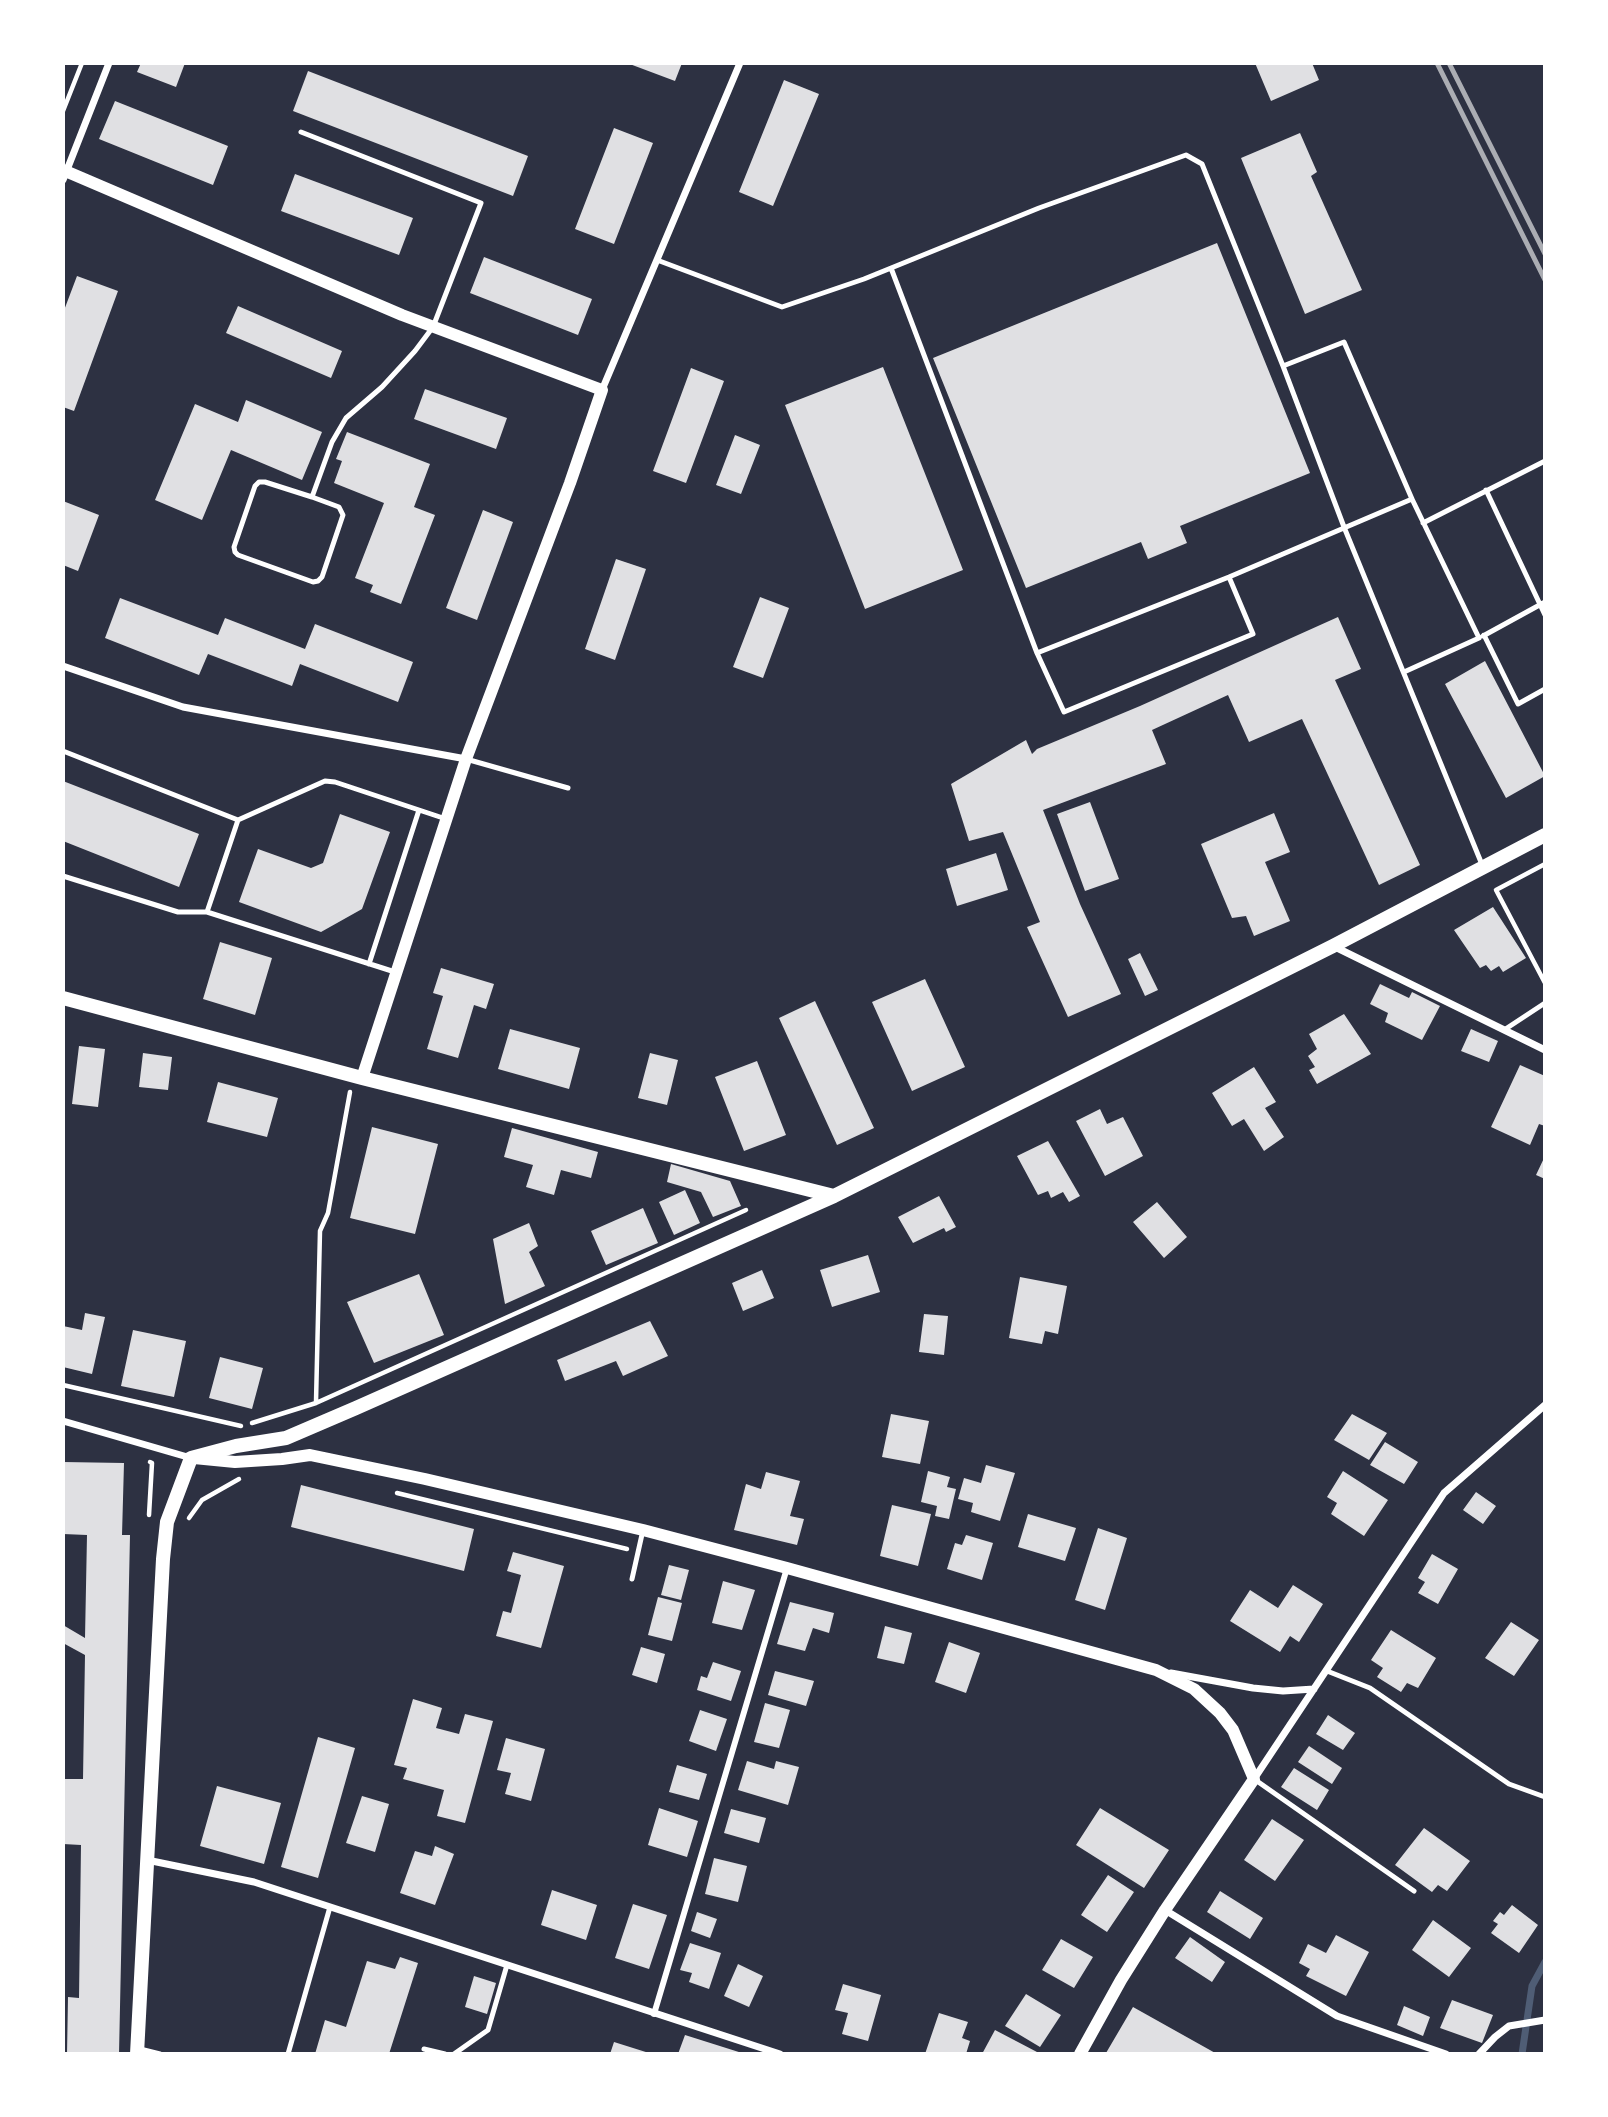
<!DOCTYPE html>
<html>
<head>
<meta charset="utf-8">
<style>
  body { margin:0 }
  #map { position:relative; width:1608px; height:2117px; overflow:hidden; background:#2d3142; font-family:Montserrat,sans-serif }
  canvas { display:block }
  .frame { position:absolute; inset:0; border:65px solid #fff; pointer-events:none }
</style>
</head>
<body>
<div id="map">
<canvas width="1608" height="2117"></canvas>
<div class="frame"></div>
</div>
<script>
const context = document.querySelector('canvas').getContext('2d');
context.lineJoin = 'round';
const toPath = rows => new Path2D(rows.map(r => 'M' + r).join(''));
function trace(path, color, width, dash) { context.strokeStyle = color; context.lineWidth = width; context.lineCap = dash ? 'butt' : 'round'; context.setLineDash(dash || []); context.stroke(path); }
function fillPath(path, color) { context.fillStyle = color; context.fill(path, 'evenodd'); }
const stream = toPath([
  [1522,2054,1532,1986,1545,1962]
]);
const building = toPath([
  [141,63,185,63,176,87,137,72],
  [627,63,682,63,675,81],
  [1255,63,1312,63,1319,80,1271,101],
  [308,71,528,156,513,196,293,111],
  [784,80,819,94,773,206,739,192],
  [115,101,228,146,213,185,99,139],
  [614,128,653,143,614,244,575,229],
  [1300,133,1317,172,1311,176,1362,290,1305,314,1241,158],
  [295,174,413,218,399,255,281,211],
  [1217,243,1310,473,1180,526,1187,543,1148,559,1141,542,1026,588,933,358],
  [484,257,592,299,578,335,470,293],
  [77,276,118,291,74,411,63,407,63,313],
  [238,306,342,351,331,378,226,333],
  [883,367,963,570,865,609,785,405],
  [691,368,724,381,686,483,653,471],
  [425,389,507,418,496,449,414,419],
  [246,400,322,432,302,480,231,450,202,520,155,500,195,404,238,422],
  [347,432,430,464,414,507,435,515,401,604,370,592,373,585,355,578,384,503,334,483,342,461,336,459],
  [735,435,760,445,741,494,716,485],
  [63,501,99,515,78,571,63,565],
  [483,510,513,522,477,620,446,608],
  [616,559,646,569,615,660,585,649],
  [760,597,789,608,763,678,733,667],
  [120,598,218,635,225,618,305,649,315,624,413,662,398,702,300,664,292,686,208,654,199,675,105,638],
  [1338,617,1361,669,1335,680,1420,865,1379,885,1302,719,1249,742,1228,695,1152,730,1166,764,1043,810,1080,904,1121,994,1068,1017,1027,927,1040,922,1003,832,969,841,951,784,1026,740,1032,754,1037,749,1140,706],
  [1485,661,1545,776,1506,798,1445,684],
  [63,781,199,834,179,887,63,841],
  [1090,802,1119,879,1085,891,1057,814],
  [1274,813,1290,852,1265,862,1290,921,1254,936,1246,916,1232,918,1201,844],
  [340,814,390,832,362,909,321,932,239,902,258,849,311,868,323,863],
  [996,853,1008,890,957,906,946,869],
  [1493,907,1526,958,1503,972,1499,966,1491,971,1486,965,1480,968,1454,930],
  [220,942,272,958,255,1015,203,999],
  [1140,953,1158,990,1145,996,1128,959],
  [441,968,494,984,486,1009,474,1005,458,1058,427,1049,443,996,433,993],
  [925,979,965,1067,912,1091,872,1002],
  [1380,984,1409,998,1412,992,1440,1006,1422,1040,1385,1022,1388,1013,1370,1004],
  [815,1001,874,1128,837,1145,779,1018],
  [1344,1014,1371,1054,1317,1084,1309,1070,1315,1067,1308,1056,1317,1049,1309,1034],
  [510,1029,580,1048,569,1089,498,1069],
  [1471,1029,1498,1041,1489,1062,1461,1051],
  [79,1046,105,1049,98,1107,72,1104],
  [143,1053,172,1057,168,1090,139,1087],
  [650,1053,678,1060,667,1105,638,1098],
  [757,1061,786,1135,744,1151,715,1077],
  [1520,1065,1545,1076,1545,1126,1539,1124,1530,1145,1491,1127],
  [1254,1067,1276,1102,1265,1108,1284,1137,1264,1151,1244,1119,1232,1126,1212,1093],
  [218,1082,278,1098,267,1137,207,1122],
  [1100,1109,1107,1124,1123,1117,1143,1156,1105,1176,1076,1121],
  [372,1127,438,1144,415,1234,350,1218],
  [512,1128,598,1152,591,1178,561,1170,554,1195,526,1187,533,1165,504,1157],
  [1048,1141,1080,1196,1069,1202,1063,1192,1051,1198,1048,1191,1038,1195,1017,1156],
  [1545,1156,1545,1179,1536,1175],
  [671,1164,730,1181,741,1206,713,1217,701,1192,667,1182],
  [685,1190,700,1223,674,1235,659,1202],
  [939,1196,956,1227,946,1232,944,1228,913,1243,898,1217],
  [1157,1202,1187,1237,1164,1258,1133,1222],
  [643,1208,658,1243,606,1265,591,1231],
  [529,1223,538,1246,529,1252,545,1286,505,1304,493,1239],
  [868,1255,880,1292,832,1307,820,1270],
  [762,1270,774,1298,743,1311,732,1283],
  [419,1274,444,1335,374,1363,347,1302],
  [1020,1277,1067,1286,1058,1334,1045,1331,1042,1344,1009,1338],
  [85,1313,105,1317,92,1374,63,1367,63,1326,82,1330],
  [924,1314,948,1316,944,1355,919,1352],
  [650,1321,668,1356,623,1376,616,1361,565,1381,557,1360],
  [133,1330,186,1341,174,1397,121,1386],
  [220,1357,263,1368,252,1409,209,1398],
  [891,1414,929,1421,920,1464,882,1457],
  [1352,1414,1387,1433,1369,1460,1334,1440],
  [1385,1442,1418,1462,1404,1484,1370,1465],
  [63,1462,124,1463,122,1535,130,1535,119,2054,67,2054,68,1997,79,1998,81,1845,63,1844,63,1779,83,1779,85,1655,63,1643,63,1625,85,1638,87,1535,63,1534],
  [986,1465,1015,1473,1000,1521,971,1512,973,1503,958,1499,964,1478,981,1483],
  [928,1471,950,1477,947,1487,956,1489,949,1519,935,1516,937,1506,921,1502],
  [1343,1471,1388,1500,1364,1536,1331,1514,1337,1503,1327,1497],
  [766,1472,800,1481,790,1516,804,1519,797,1545,734,1530,746,1484,761,1489],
  [301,1485,474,1529,464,1571,291,1527],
  [1476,1492,1496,1506,1483,1524,1463,1510],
  [892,1505,931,1514,918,1566,880,1556],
  [1028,1514,1076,1528,1065,1561,1018,1547],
  [1098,1528,1127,1538,1105,1610,1075,1600],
  [966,1535,993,1543,982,1580,947,1569,955,1543,962,1545],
  [513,1552,564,1566,541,1648,496,1636,503,1611,511,1613,521,1575,507,1571],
  [1432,1554,1458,1569,1438,1604,1418,1593,1425,1582,1418,1578],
  [669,1565,689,1570,681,1600,661,1595],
  [723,1581,755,1590,742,1630,712,1623],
  [1293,1585,1323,1604,1299,1642,1290,1636,1280,1652,1230,1621,1250,1590,1278,1608],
  [658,1597,682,1603,672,1641,648,1635],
  [790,1602,834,1613,829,1633,813,1628,805,1651,777,1644],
  [1511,1622,1539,1640,1514,1676,1485,1658],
  [885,1626,912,1633,904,1664,877,1658],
  [1391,1630,1436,1658,1418,1688,1407,1683,1401,1692,1377,1677,1383,1668,1371,1660],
  [949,1642,980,1653,966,1693,935,1682],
  [641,1647,665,1654,657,1683,632,1675],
  [713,1662,741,1671,731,1701,697,1690,701,1676,707,1678],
  [775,1671,814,1681,806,1706,768,1695],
  [413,1699,442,1708,436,1728,459,1734,465,1714,493,1721,465,1823,437,1816,444,1790,403,1779,407,1768,394,1765],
  [765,1703,790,1710,779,1748,754,1742],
  [700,1710,727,1719,716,1751,689,1741],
  [1328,1715,1355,1733,1343,1750,1316,1734],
  [318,1737,355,1748,318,1878,281,1867],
  [506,1738,545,1749,531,1801,505,1794,511,1773,497,1770],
  [1309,1746,1342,1768,1332,1784,1298,1762],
  [747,1761,774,1769,776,1761,799,1767,788,1805,738,1790],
  [677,1765,707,1774,699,1800,669,1792],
  [1294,1768,1329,1790,1317,1810,1281,1787],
  [217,1786,281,1803,264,1864,200,1846],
  [362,1796,389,1804,375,1852,346,1843],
  [659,1808,698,1821,687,1857,648,1845],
  [1100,1808,1169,1850,1144,1888,1076,1845],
  [731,1809,766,1818,759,1843,724,1833],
  [1272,1819,1304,1840,1275,1881,1244,1860],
  [1424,1828,1470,1861,1447,1891,1438,1885,1432,1892,1395,1865],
  [435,1846,454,1854,435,1905,400,1893,415,1851,432,1856],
  [714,1858,747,1866,738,1902,705,1894],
  [1108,1875,1134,1892,1107,1932,1081,1915],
  [552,1890,597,1905,586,1940,541,1925],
  [1220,1891,1263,1918,1250,1939,1207,1912],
  [633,1904,667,1915,649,1969,615,1958],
  [1512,1905,1538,1925,1519,1953,1491,1933,1498,1924,1493,1921,1500,1912,1504,1915],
  [697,1912,717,1919,710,1938,691,1931],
  [1433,1920,1471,1948,1449,1977,1412,1950],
  [1336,1935,1369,1952,1346,1996,1306,1976,1310,1969,1299,1963,1308,1944,1326,1953],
  [1190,1937,1225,1962,1212,1982,1175,1958],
  [1061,1939,1093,1957,1074,1988,1042,1970],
  [690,1943,721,1953,709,1989,689,1982,692,1973,680,1970],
  [400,1957,418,1963,389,2054,315,2054,325,2020,346,2027,367,1961,395,1969],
  [738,1964,763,1976,749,2007,724,1996],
  [474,1976,496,1983,487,2014,465,2007],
  [843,1984,881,1995,868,2041,842,2034,848,2013,835,2010],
  [1026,1994,1061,2015,1040,2047,1005,2026],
  [1452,2000,1493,2015,1482,2043,1440,2028],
  [1404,2006,1430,2017,1423,2036,1397,2025],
  [1133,2007,1217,2054,1109,2054,1106,2053],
  [939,2013,968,2022,962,2038,970,2041,966,2054,925,2054],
  [995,2030,1037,2052,1036,2054,982,2054],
  [685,2035,742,2053,742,2054,678,2054],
  [614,2042,649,2053,649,2054,610,2054]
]);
const path = toPath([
  [63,111,82,63],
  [1545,864,1496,890,1545,983],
  [63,1385,241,1426],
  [316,1402,320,1231,328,1213,350,1092],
  [252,1423,316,1403,746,1210],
  [397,1493,627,1549],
  [149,1515,152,1463,150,1462],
  [189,1518,202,1500,239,1479]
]);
const service = toPath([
  [301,132,481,203,433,327,415,351,382,387,346,418,332,442,312,497,265,482,259,482,255,486,234,547,235,552,238,555,313,582,318,581,322,577,343,515,339,507,312,497],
  [657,260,782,307,864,279,1039,208,1186,155,1202,164,1283,366,1344,527,1483,867],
  [891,268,1037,653,1229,577,1412,499],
  [1283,366,1344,342,1412,499,1479,638,1404,672],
  [1486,490,1545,615],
  [1423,523,1545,461],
  [1484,635,1518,704,1545,689],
  [1483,636,1545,602],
  [1037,653,1064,712,1253,634,1229,577],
  [63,751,238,820,207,912,395,972],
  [466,759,568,788],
  [419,810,446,819],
  [238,820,325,781,335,782,419,810,369,964],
  [63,876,178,912,207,912],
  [1504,1030,1545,1003],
  [632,1579,643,1530],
  [1327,1671,1370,1688,1509,1784,1545,1797],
  [1254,1779,1414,1891],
  [140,2049,160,2054],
  [424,2049,445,2054],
  [288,2054,330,1907],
  [454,2054,488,2030,507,1965]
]);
const pedestrian = toPath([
  [654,2014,787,1568]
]);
const minor = toPath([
  [63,180,109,63],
  [602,390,740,63],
  [63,666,183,707,466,759],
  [1333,946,1545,1050],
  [63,1421,191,1458],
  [1171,1673,1253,1688,1283,1691,1314,1689],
  [1254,1779,1444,1493,1545,1405],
  [147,1860,254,1882,780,2054],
  [1165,1910,1337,2016,1446,2054],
  [1479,2054,1495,2037,1509,2026,1545,2020]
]);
const tertiary = toPath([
  [63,170,402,315,602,390,570,483,466,759,362,1078],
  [194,1458,235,1462,282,1459,310,1455,425,1479,643,1530,787,1568,1156,1670,1194,1689,1220,1713,1233,1730,1254,1779,1165,1910,1121,1980,1080,2054]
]);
const secondary = toPath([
  [63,998,362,1078,834,1196],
  [137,2054,163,1559,167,1522,191,1458,236,1446,286,1438,356,1408,834,1196,1333,946,1545,835]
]);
const rail = toPath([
  [1437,63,1545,280],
  [1449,63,1545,254]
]);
trace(stream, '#4f5d75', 7);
fillPath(building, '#e0e0e3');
trace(path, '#fff', 4.5);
trace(service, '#fff', 5);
trace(pedestrian, '#fff', 6);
trace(minor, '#fff', 7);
trace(tertiary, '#fff', 12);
trace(secondary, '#fff', 14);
trace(rail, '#abadb3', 5);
</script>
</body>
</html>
